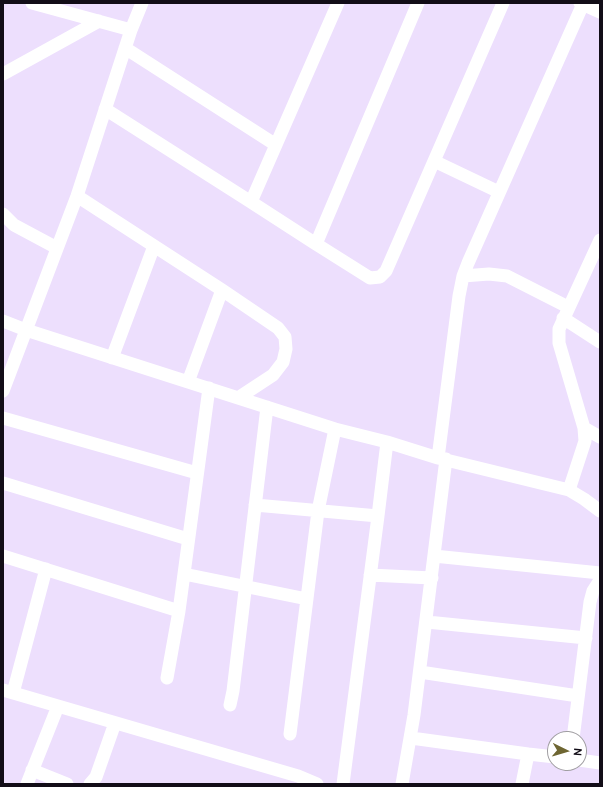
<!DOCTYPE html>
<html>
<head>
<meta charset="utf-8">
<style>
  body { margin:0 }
  #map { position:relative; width:603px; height:787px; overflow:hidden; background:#eddffd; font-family:Cabin,sans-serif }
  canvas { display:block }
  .frame { position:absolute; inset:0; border:4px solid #120d17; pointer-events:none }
  .north { position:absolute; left:547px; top:731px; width:40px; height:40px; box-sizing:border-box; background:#fff; border:1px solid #a09ea2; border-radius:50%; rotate:95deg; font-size:11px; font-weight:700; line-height:16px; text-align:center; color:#120d17 }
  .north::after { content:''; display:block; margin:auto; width:14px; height:18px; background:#6e6632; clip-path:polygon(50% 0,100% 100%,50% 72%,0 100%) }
</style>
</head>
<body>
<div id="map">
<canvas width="603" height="787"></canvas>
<div class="frame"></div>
<div class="north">N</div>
</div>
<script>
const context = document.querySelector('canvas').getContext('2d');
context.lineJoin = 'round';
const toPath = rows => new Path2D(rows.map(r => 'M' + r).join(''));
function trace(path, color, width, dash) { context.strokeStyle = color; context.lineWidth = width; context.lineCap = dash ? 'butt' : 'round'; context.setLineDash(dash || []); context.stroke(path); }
const minor = toPath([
  [32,3,131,30],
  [580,3,600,12],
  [125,48,276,145],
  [3,74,99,21],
  [105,109,251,202,338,3],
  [434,161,499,192],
  [77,196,222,290,278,328,285,337,286,349,283,362,273,375,238,398],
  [251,202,316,244,418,3],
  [3,214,14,225,57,248],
  [316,244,370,278,380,277,386,271,503,3],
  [463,276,489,274,507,276,568,307],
  [563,318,600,342],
  [3,321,26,330,335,429,387,442,438,458,569,490,584,499,600,511],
  [112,358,154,246],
  [188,382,222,290],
  [3,391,77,196,131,30,142,3],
  [3,418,197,473],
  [584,428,600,437],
  [438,458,459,296,463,276,468,263,583,4],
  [3,483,188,539],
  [569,490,585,441,584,428,559,343,559,329,600,240],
  [255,505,378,516],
  [3,556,179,611],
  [434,556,600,573],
  [184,574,307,599],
  [370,575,432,578],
  [427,622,586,638],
  [420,672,578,696],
  [167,678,179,611,209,388],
  [3,690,298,776,317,784],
  [13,693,46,569],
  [230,705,233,691,267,407],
  [290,734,318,511,335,429],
  [411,738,528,754,522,784],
  [573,739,590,602,593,591,600,580],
  [528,754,555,757],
  [579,760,600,763],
  [32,770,67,784],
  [27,784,58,706],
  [90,784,96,777,115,723],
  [343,784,378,516,387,442],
  [402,784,414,715,446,459]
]);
trace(minor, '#fff', 13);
</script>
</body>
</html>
